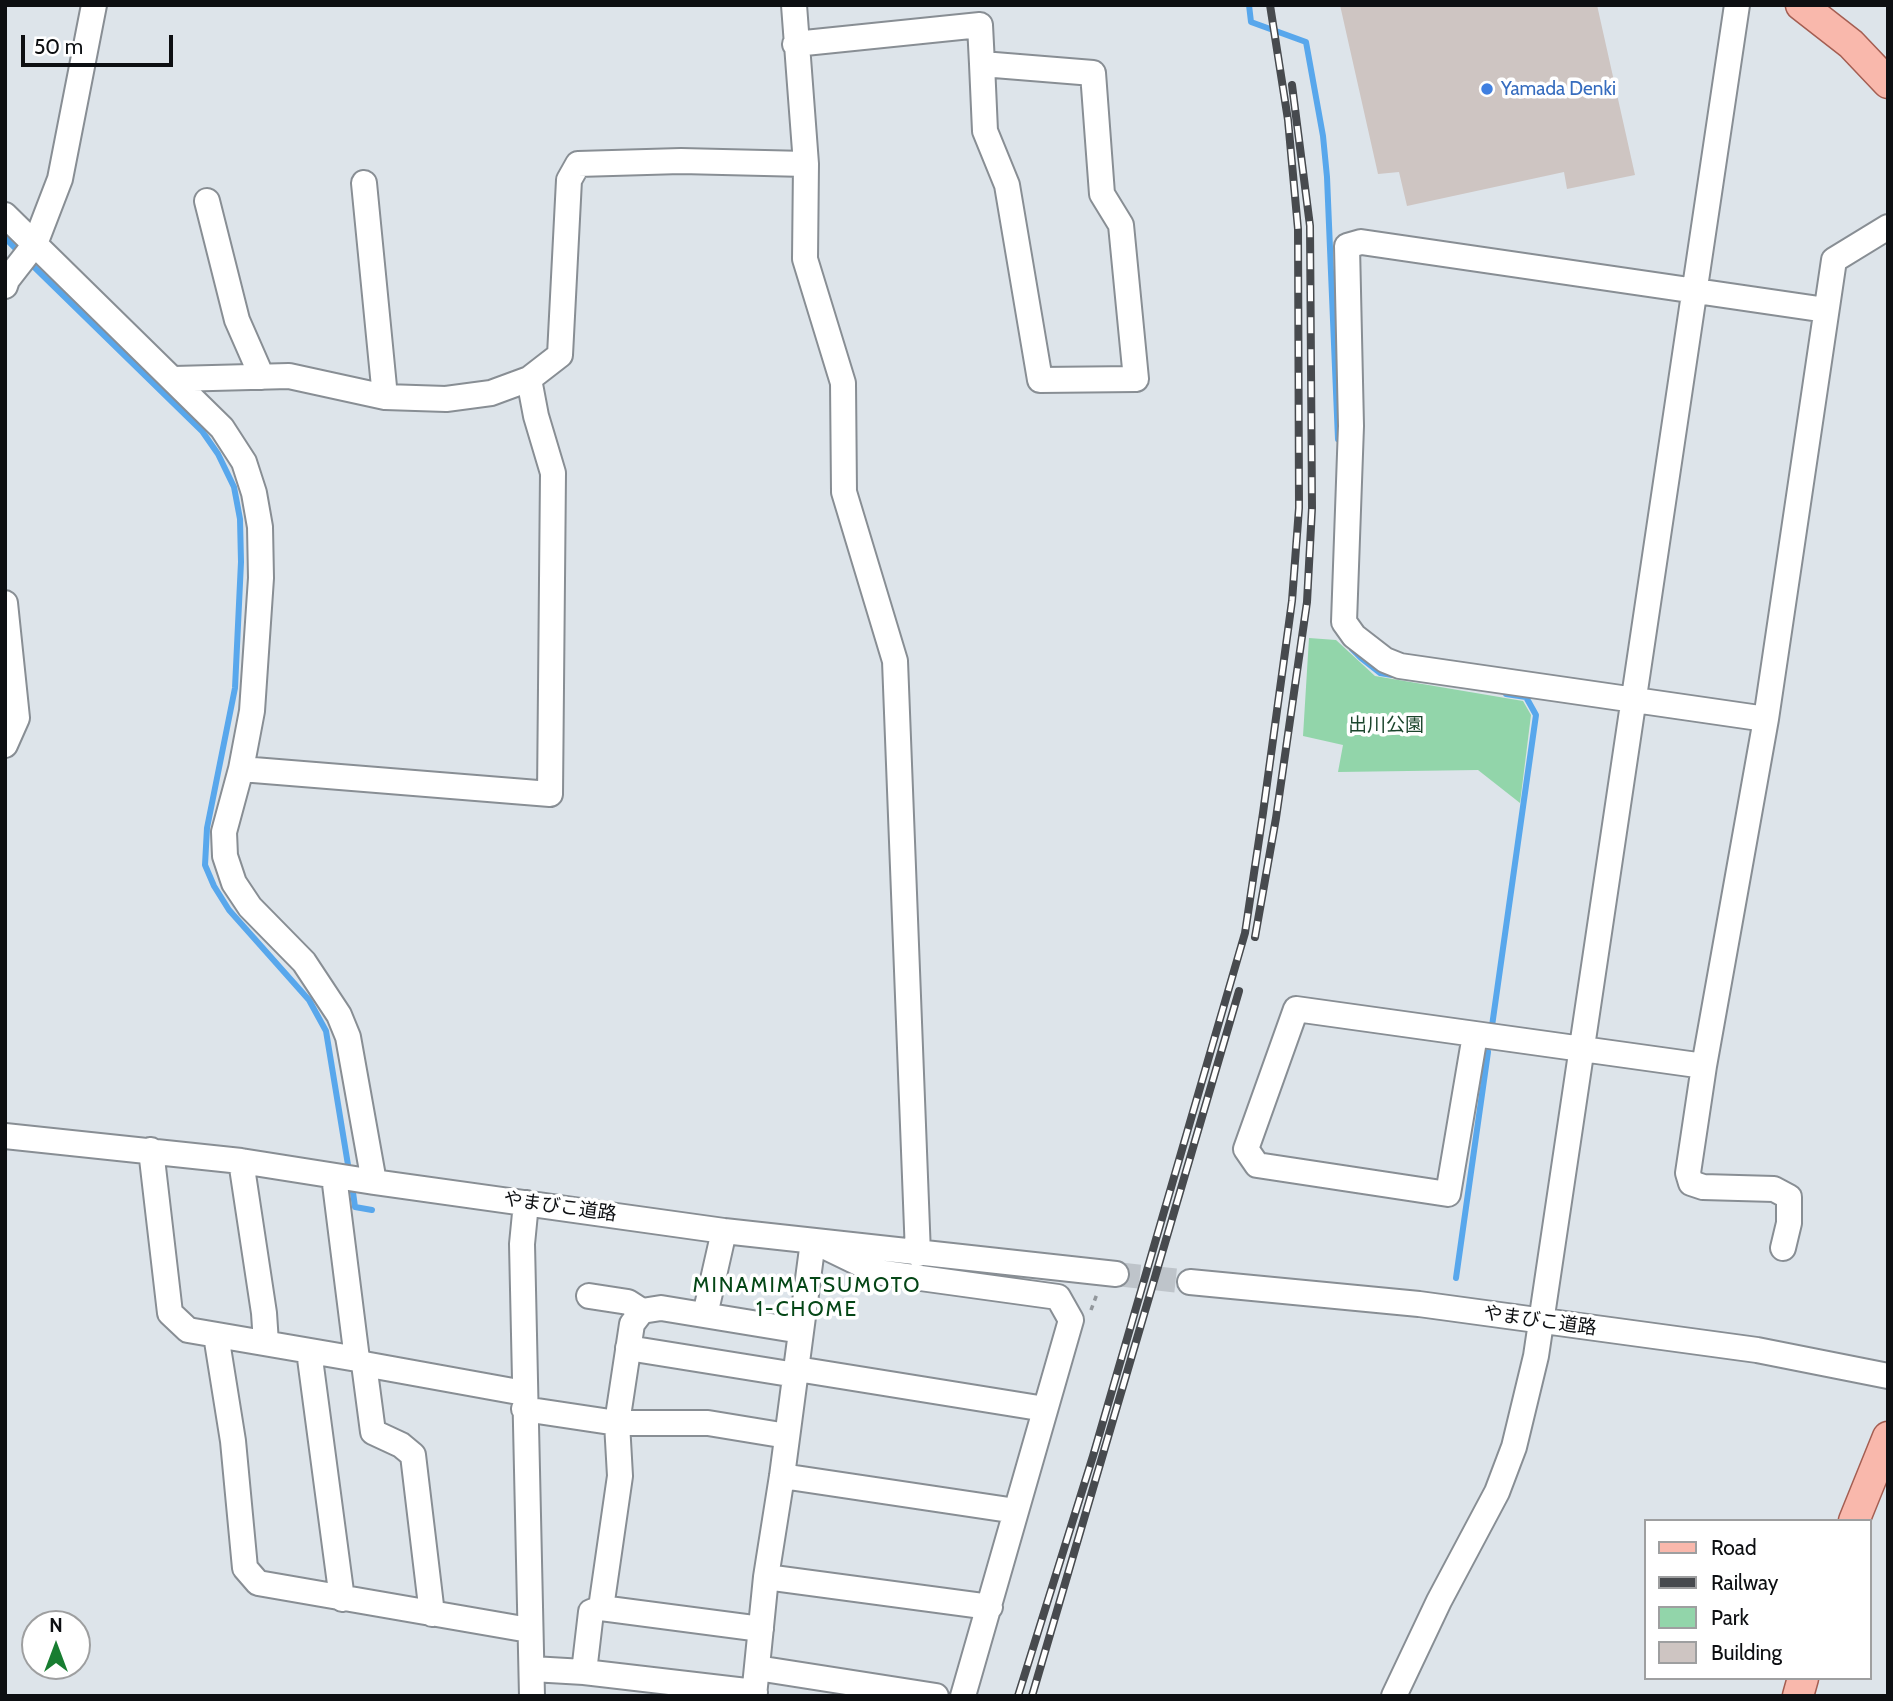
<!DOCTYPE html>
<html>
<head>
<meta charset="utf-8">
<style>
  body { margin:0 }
  #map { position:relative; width:1893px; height:1701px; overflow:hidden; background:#dde4ea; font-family:Cabin,sans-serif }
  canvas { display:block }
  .frame { position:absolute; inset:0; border:7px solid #0d0f12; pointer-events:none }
  .legend { position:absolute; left:1644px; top:1519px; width:228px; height:161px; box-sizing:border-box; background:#fff; border:2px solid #9e9fa0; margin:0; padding:9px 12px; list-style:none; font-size:21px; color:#0d0f12 }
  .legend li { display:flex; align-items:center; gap:14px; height:35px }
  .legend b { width:35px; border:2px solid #9e9fa0 }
  .north { position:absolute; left:21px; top:1610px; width:70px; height:70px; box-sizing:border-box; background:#fff; border:2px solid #9e9fa0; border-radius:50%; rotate:0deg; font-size:19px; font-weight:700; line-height:28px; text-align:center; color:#0d0f12 }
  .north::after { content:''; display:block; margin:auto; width:24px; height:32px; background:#187d31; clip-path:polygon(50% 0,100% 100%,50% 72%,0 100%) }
  .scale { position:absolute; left:21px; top:35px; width:152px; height:32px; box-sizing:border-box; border:4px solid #0d0f12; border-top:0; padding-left:9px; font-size:21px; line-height:24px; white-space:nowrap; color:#0d0f12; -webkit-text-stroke:5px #fff; paint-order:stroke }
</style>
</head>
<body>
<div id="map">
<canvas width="1893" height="1701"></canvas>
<div class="frame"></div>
<ul class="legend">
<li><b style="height:9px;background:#f9b8ac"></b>Road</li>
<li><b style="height:9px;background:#474a4e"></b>Railway</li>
<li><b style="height:19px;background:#92d5aa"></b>Park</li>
<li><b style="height:19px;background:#cec5c2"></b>Building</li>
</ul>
<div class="north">N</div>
<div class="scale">50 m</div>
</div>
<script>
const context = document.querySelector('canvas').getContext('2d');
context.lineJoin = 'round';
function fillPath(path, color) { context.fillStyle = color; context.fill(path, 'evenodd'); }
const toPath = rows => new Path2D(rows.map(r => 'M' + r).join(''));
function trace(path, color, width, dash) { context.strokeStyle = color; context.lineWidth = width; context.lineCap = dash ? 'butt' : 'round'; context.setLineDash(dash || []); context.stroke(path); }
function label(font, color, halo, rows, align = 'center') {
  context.font = font + ' Cabin,"Noto Sans JP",sans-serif'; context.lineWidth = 7; context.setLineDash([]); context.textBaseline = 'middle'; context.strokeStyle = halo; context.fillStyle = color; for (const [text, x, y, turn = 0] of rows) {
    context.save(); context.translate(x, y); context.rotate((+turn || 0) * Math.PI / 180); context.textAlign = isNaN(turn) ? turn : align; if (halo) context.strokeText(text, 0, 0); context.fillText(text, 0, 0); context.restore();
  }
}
const green = toPath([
  [1309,638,1336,640,1375,676,1523,701,1531,715,1520,803,1478,770,1338,772,1343,745,1303,736]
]);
const stream = toPath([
  [1249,5,1251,22,1306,42,1323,136,1327,177,1338,439],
  [5,238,20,253],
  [27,260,202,431,218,454,234,487,240,519,241,562,235,688,207,828,205,865,214,886,229,910,309,1000,326,1031,349,1171],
  [1352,649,1361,658,1380,673,1392,675],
  [1492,1026,1536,715,1526,697,1506,694],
  [352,1185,355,1207,372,1210],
  [1456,1278,1488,1052]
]);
const building = toPath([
  [1340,5,1597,5,1635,175,1567,189,1564,172,1407,206,1399,172,1378,174]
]);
const minorTunnel = toPath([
  [1116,1274,1190,1282]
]);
const path = toPath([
  [1091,1310,1097,1294]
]);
const minor = toPath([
  [794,5,806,164,805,259,843,383,844,492,895,661,918,1254],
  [795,44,980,25,982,64,1093,73,1102,194,1121,225,1136,379,1040,380,1007,185,985,131,982,64],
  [364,183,385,397],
  [207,201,237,320,262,377],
  [5,215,222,428,244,462,254,493,260,527,261,578,252,711,241,769,224,832,225,856,234,883,250,907,304,962,339,1015,348,1037,374,1182],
  [5,286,7,280,35,244,60,179,94,5],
  [174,379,289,376,385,397,446,399,491,393,529,379,560,355,569,180,578,164,681,161,806,164],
  [5,603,17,718,5,745],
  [1766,719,1400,666,1385,660,1354,636,1344,622,1351,426,1347,246,1361,242,1826,310],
  [241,769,550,794,553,473,536,416,529,379],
  [1475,1035,1448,1194,1257,1165,1246,1149,1296,1009,1704,1066,1766,719,1834,260,1888,227],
  [1704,1066,1688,1173,1691,1183,1703,1187,1774,1189,1789,1197,1789,1223,1783,1248],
  [5,1136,241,1161,374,1182,724,1231,1116,1274],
  [151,1150,170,1313,188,1330,357,1359,364,1364,524,1393],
  [241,1161,264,1313,266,1343],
  [334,1176,357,1359],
  [526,1203,522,1244,532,1696],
  [1190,1282,1419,1304,1757,1350,1888,1376],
  [589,1296,628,1302,642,1311,661,1308,801,1331],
  [642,1311,632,1324,617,1423,708,1423,787,1436],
  [705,1315,724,1231],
  [216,1335,233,1441,245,1568,258,1583,529,1630],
  [628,1348,796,1375],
  [309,1351,342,1599],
  [364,1364,373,1432,401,1445,413,1455,432,1614],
  [797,1369,1045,1409],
  [524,1409,617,1423,620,1476,601,1608,591,1612,584,1672],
  [782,1476,1016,1511],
  [766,1577,990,1607],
  [601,1608,761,1629],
  [757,1668,936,1696],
  [532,1669,584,1672,755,1692],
  [754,1696,766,1577,782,1476,813,1241,877,1272,1058,1297,1071,1320,963,1696],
  [1394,1696,1439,1601,1497,1492,1514,1447,1536,1356,1737,5]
]);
const major = toPath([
  [1801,5,1851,44,1888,83],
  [1854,1521,1888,1437],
  [1798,1696,1803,1678]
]);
const rail = toPath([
  [1255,937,1276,818,1307,602,1312,508,1310,226,1292,85],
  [1018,1696,1093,1456,1245,933,1263,813,1292,601,1299,508,1298,229,1288,120,1270,5],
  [1032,1696,1239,991]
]);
const markers = [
  [1487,89,7,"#3f7fe0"]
];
const shopNames = [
  ["Yamada Denki",1501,89]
];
const parkNames = [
  ["出川公園",1386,725]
];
const streetNames = [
  ["やまびこ道路",560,1207,8],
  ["やまびこ道路",1540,1321,8]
];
const neighbourhoodNames = [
  ["MINAMIMATSUMOTO",807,1286],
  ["1-CHOME",807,1310]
];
fillPath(green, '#92d5aa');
trace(stream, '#58a7ec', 6);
fillPath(building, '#cec5c2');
trace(minorTunnel, '#bec4ca', 24, [24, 12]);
trace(minor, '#888e94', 28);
trace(major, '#a45e52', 33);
trace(path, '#92979c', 3.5, [5, 5]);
trace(minor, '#fff', 24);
trace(major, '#f9b8ac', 30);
trace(rail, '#474a4e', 8);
trace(rail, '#fff', 5, [16]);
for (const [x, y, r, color] of markers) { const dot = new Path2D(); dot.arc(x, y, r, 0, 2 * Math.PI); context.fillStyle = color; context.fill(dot); trace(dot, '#fff', 2.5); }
label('19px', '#366cbe', '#fff', shopNames, 'left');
label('19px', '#1b452c', '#fff', parkNames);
label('19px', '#0d0f12', '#fff', streetNames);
context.letterSpacing = '2px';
label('21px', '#044616', '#fff', neighbourhoodNames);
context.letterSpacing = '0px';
</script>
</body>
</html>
